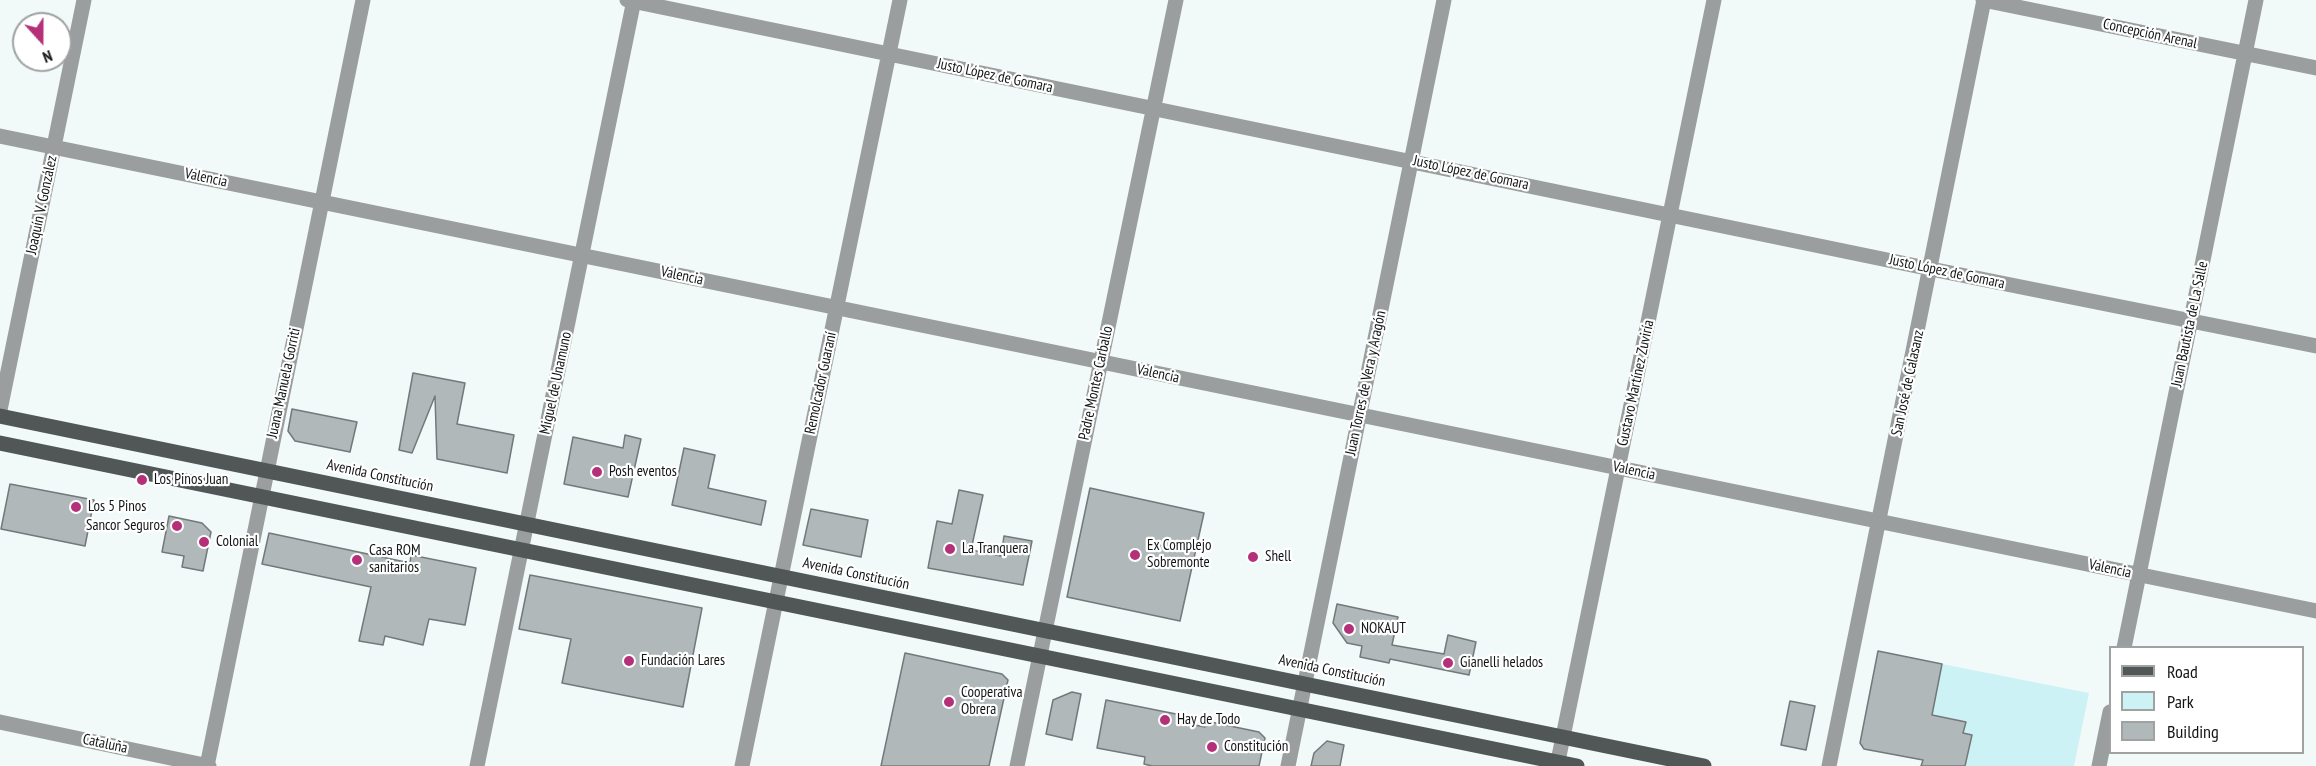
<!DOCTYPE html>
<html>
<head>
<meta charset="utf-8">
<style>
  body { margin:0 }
  #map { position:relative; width:2316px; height:766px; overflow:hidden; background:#f2f9f9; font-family:"PT Sans Narrow",sans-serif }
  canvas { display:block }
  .legend { position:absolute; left:2109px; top:646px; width:195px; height:108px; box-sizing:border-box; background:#fff; border:2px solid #a0a1a1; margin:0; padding:8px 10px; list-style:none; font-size:18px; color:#121515 }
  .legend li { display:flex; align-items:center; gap:12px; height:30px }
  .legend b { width:30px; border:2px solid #a0a1a1 }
  .north { position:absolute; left:12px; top:12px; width:60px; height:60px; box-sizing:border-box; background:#fff; border:2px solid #a0a1a1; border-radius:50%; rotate:159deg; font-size:16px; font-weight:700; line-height:24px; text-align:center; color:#121515 }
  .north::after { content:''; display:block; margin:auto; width:21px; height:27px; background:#b43179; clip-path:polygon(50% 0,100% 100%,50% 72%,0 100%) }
</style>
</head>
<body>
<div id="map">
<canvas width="2316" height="766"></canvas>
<ul class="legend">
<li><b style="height:8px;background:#515657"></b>Road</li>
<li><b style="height:16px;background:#cdf2f5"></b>Park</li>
<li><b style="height:16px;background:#b1b8b9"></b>Building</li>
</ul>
<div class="north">N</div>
</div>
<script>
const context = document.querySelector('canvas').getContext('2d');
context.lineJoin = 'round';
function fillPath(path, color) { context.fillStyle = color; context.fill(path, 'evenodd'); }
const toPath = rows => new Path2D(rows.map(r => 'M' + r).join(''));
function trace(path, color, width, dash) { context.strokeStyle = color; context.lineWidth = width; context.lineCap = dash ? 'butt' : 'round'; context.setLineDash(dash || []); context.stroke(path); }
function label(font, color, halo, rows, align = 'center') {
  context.font = font + ' "PT Sans Narrow",sans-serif'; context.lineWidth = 4.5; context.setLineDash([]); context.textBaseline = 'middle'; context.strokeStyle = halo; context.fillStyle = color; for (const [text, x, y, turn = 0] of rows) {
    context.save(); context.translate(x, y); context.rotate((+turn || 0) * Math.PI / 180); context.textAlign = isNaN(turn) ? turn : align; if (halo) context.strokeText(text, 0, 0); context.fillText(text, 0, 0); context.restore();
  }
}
const green = toPath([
  [1942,664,2089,693,2074,766,1921,766]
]);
const building = toPath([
  [413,373,465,383,457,424,514,435,507,473,437,459,435,396,412,453,399,450,413,373],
  [292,409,357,422,350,452,295,441,288,431,292,409],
  [625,435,641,439,628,497,564,484,573,437,623,448,625,435],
  [684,448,715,455,708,488,766,501,761,525,672,505,684,448],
  [10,484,94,500,85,546,1,529,10,484],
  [1090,488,1204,513,1180,621,1067,597,1090,488],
  [959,490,983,495,971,550,1001,556,1004,536,1032,541,1023,585,928,568,937,521,952,524,959,490],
  [811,509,868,520,861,557,803,545,811,509],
  [169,516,202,523,211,532,203,571,182,567,184,556,162,552,169,516],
  [269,533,410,563,411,555,476,568,465,625,429,619,423,645,385,636,383,645,359,641,371,587,262,564,269,533],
  [530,575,702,608,683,707,562,683,571,639,519,629,530,575],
  [1337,604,1398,617,1392,645,1444,654,1448,635,1476,642,1469,675,1390,659,1389,663,1360,657,1362,646,1347,643,1333,623,1337,604],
  [1878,651,1942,664,1932,715,1966,722,1963,733,1972,735,1965,766,1921,766,1923,760,1864,749,1860,743,1878,651],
  [905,653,1002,674,1008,680,989,766,881,766,905,653],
  [1072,692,1081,694,1072,740,1046,734,1053,700,1072,692],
  [1106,700,1181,715,1179,722,1205,727,1206,721,1259,732,1265,738,1259,766,1152,766,1144,764,1145,757,1097,748,1106,700],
  [1790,701,1815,706,1806,750,1781,745,1790,701],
  [1327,741,1344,745,1340,766,1311,766,1314,753,1327,741]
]);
const street = toPath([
  [627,0,1931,269,2316,346],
  [1983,0,2316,68],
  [0,136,2316,611],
  [0,410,84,0],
  [2124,648,2256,0],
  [0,722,209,766],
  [207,766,363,0],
  [477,766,634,0],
  [742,766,900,0],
  [1017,766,1176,0],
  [1288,766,1444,0],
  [1557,766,1714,0],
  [1829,766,1984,0],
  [2099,766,2110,712]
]);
const primary = toPath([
  [0,416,1704,766],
  [0,443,1577,766]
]);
const markers = [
  [597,472,6,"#b43179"],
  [142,480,6,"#b43179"],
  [76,507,6,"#b43179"],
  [177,526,6,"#b43179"],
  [204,542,6,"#b43179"],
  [950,549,6,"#b43179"],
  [1135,555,6,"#b43179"],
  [1253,557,6,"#b43179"],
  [357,560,6,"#b43179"],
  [1349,629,6,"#b43179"],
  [629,661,6,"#b43179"],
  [1448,663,6,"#b43179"],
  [949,702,6,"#b43179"],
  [1165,720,6,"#b43179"],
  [1212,747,6,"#b43179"]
];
const streetNames = [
  ["Concepción Arenal",2150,34,12],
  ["Justo López de Gomara",995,76,12],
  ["Justo López de Gomara",1471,173,12],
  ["Valencia",206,178,12],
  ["Joaquín V. González",42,205,-78],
  ["Justo López de Gomara",1947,272,12],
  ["Valencia",682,276,12],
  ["Juan Bautista de La Salle",2190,324,-78],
  ["Valencia",1158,374,12],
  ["Juana Manuela Gorriti",284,383,-78],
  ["Miguel de Unamuno",556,383,-78],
  ["Remolcador Guaraní",821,383,-78],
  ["Padre Montes Carballo",1096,383,-78],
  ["Juan Torres de Vera y Aragón",1366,383,-78],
  ["Gustavo Martínez Zuviría",1636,383,-78],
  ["San José de Calasanz",1908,383,-78],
  ["Valencia",1634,471,12],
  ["Avenida Constitución",380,476,12],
  ["Valencia",2110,569,12],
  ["Avenida Constitución",856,574,12],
  ["Avenida Constitución",1332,671,12],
  ["Cataluña",105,744,12]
];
const poiNames = [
  ["Posh eventos",609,472],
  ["Los Pinos Juan",154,480],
  ["Los 5 Pinos",88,507],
  ["Sancor Seguros",165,526,"right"],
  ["Colonial",216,542],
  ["Ex Complejo",1147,546],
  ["Sobremonte",1147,563],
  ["La Tranquera",962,549],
  ["Casa ROM",369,551],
  ["sanitarios",369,568],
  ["Shell",1265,557],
  ["NOKAUT",1361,629],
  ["Fundación Lares",641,661],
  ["Gianelli helados",1460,663],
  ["Cooperativa",961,693],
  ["Obrera",961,710],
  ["Hay de Todo",1177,720],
  ["Constitución",1224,747]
];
fillPath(green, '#cdf2f5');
fillPath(building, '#b1b8b9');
trace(building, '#73797a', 1.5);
trace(street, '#9b9e9e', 15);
trace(primary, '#515657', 15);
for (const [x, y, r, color] of markers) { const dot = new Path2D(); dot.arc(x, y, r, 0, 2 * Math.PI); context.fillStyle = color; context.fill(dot); trace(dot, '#fff', 2); }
label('15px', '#121515', '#fff', streetNames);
label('15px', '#121515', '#fff', poiNames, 'left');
</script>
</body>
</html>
